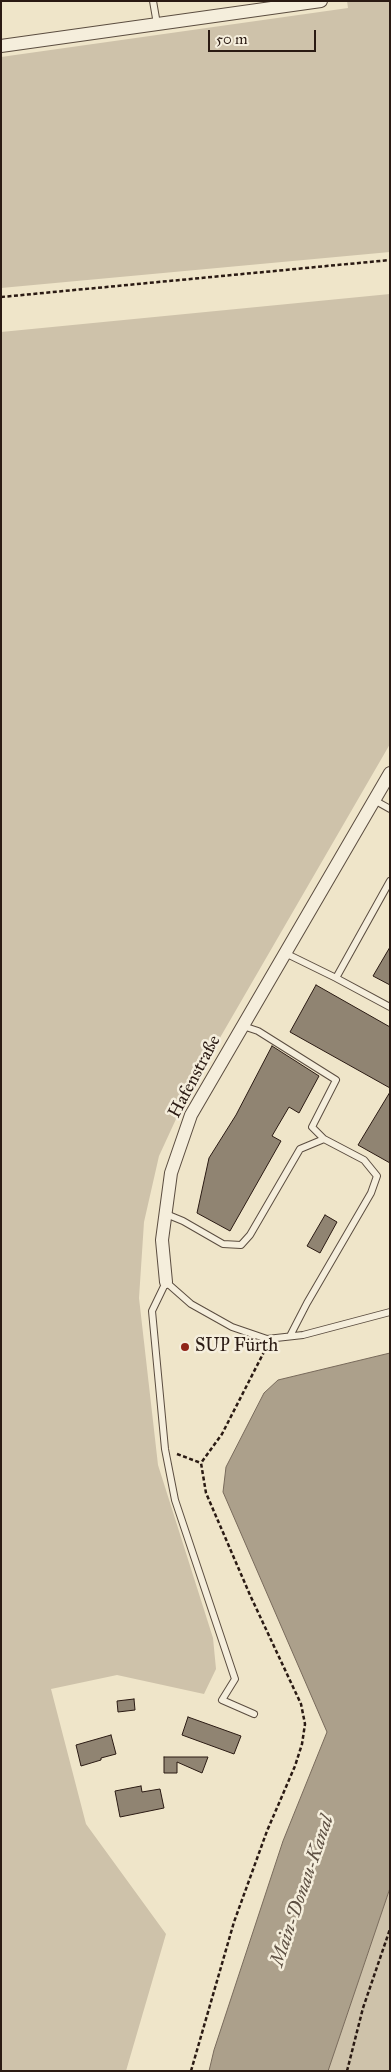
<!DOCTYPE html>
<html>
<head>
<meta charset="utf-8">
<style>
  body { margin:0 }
  #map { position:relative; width:391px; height:2072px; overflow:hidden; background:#efe5c9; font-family:"IM FELL Great Primer",serif }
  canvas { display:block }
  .frame { position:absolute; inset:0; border:2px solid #2a1a13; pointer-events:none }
  .scale { position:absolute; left:208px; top:30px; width:108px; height:22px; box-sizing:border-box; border:2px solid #2a1a13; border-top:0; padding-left:6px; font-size:15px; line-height:18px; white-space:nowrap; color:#2a1a13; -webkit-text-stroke:4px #f5eedc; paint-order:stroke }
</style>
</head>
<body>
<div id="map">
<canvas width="391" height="2072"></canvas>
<div class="frame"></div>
<div class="scale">50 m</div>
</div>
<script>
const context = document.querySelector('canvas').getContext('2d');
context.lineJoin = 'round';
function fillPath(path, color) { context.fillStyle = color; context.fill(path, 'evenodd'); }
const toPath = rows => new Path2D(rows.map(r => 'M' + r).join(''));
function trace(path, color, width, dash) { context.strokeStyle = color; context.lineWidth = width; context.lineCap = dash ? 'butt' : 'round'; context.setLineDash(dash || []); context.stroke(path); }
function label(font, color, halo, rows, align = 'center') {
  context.font = font + ' "IM FELL Great Primer",serif'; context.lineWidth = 5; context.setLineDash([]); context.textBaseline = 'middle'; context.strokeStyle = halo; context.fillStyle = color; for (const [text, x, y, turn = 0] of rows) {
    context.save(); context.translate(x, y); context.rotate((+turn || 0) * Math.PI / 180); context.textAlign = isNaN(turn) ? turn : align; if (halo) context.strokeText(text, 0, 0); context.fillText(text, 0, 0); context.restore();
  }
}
const green = toPath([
  [347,1,390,1,390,252,1,288,1,57,348,8],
  [390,294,390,744,188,1093,159,1156,144,1222,139,1298,158,1465,213,1638,216,1669,204,1694,117,1675,51,1689,86,1824,166,1934,126,2071,1,2071,1,332],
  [390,1888,390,2071,328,2071]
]);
const water = toPath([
  [390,1353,390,1888,328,2071,209,2071,214,2050,283,1841,327,1732,223,1492,226,1467,264,1393,278,1380,390,1353]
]);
const building = toPath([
  [390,947,390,985,373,976,390,947],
  [316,985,390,1027,390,1088,290,1032,316,985],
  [272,1046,319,1076,299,1113,289,1107,272,1136,281,1141,230,1231,197,1213,209,1158,236,1115,272,1046],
  [390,1092,390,1163,358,1145,390,1092],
  [325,1215,337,1222,320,1253,307,1246,325,1215],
  [134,1699,135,1710,118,1712,117,1701,134,1699],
  [188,1717,241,1736,234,1754,182,1735,188,1717],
  [111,1735,116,1754,101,1758,101,1760,81,1766,76,1745,111,1735],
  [164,1757,208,1757,202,1773,177,1762,177,1773,164,1773,164,1757],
  [141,1786,142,1792,160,1789,164,1808,120,1817,115,1791,141,1786]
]);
const path = toPath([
  [1,297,390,260],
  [177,1454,201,1463],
  [191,2071,234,1922,267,1831,295,1766,302,1744,305,1724,301,1704,250,1595,206,1493,201,1463,222,1434,266,1348],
  [347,2071,363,2008,390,1929]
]);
const service = toPath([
  [153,1,157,24],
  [374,800,390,809],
  [285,953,336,978,390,881],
  [336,978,390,1007],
  [243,1026,258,1031,336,1080,312,1127,324,1139],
  [166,1214,183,1221,223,1244,241,1245,250,1235,300,1149,324,1139,364,1160,377,1176,371,1193,307,1303,290,1336],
  [254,1714,222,1700,235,1679,175,1500,165,1449,152,1311,166,1282,191,1304,232,1327,267,1339,303,1335,390,1312]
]);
const minor = toPath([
  [1,46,321,1],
  [166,1282,162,1240,171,1173,191,1115,390,773]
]);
const markers = [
  [185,1347,5,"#8f2418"]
];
const streetNames = [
  ["Hafenstraße",195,1077,-62]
];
const poiNames = [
  ["SUP Fürth",195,1347]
];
const waterNames = [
  ["Main-Donau-Kanal",303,1891,-71]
];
fillPath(green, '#cec2aa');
fillPath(water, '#aca08b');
trace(water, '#786a5b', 1);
fillPath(building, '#908472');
trace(building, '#2a1a13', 1);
trace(service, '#5b4d40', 8);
trace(minor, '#5b4d40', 14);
trace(path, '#2a1a13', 2.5, [4, 2.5]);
trace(service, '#f5eedc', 6);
trace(minor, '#f5eedc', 12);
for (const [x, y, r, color] of markers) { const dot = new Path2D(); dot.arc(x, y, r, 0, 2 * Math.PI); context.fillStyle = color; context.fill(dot); trace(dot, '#f5eedc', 2); }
label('18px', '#2a1a13', '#f5eedc', streetNames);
label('18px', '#2a1a13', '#f5eedc', poiNames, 'left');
label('italic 19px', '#5e5043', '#f5eedc', waterNames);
</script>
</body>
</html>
